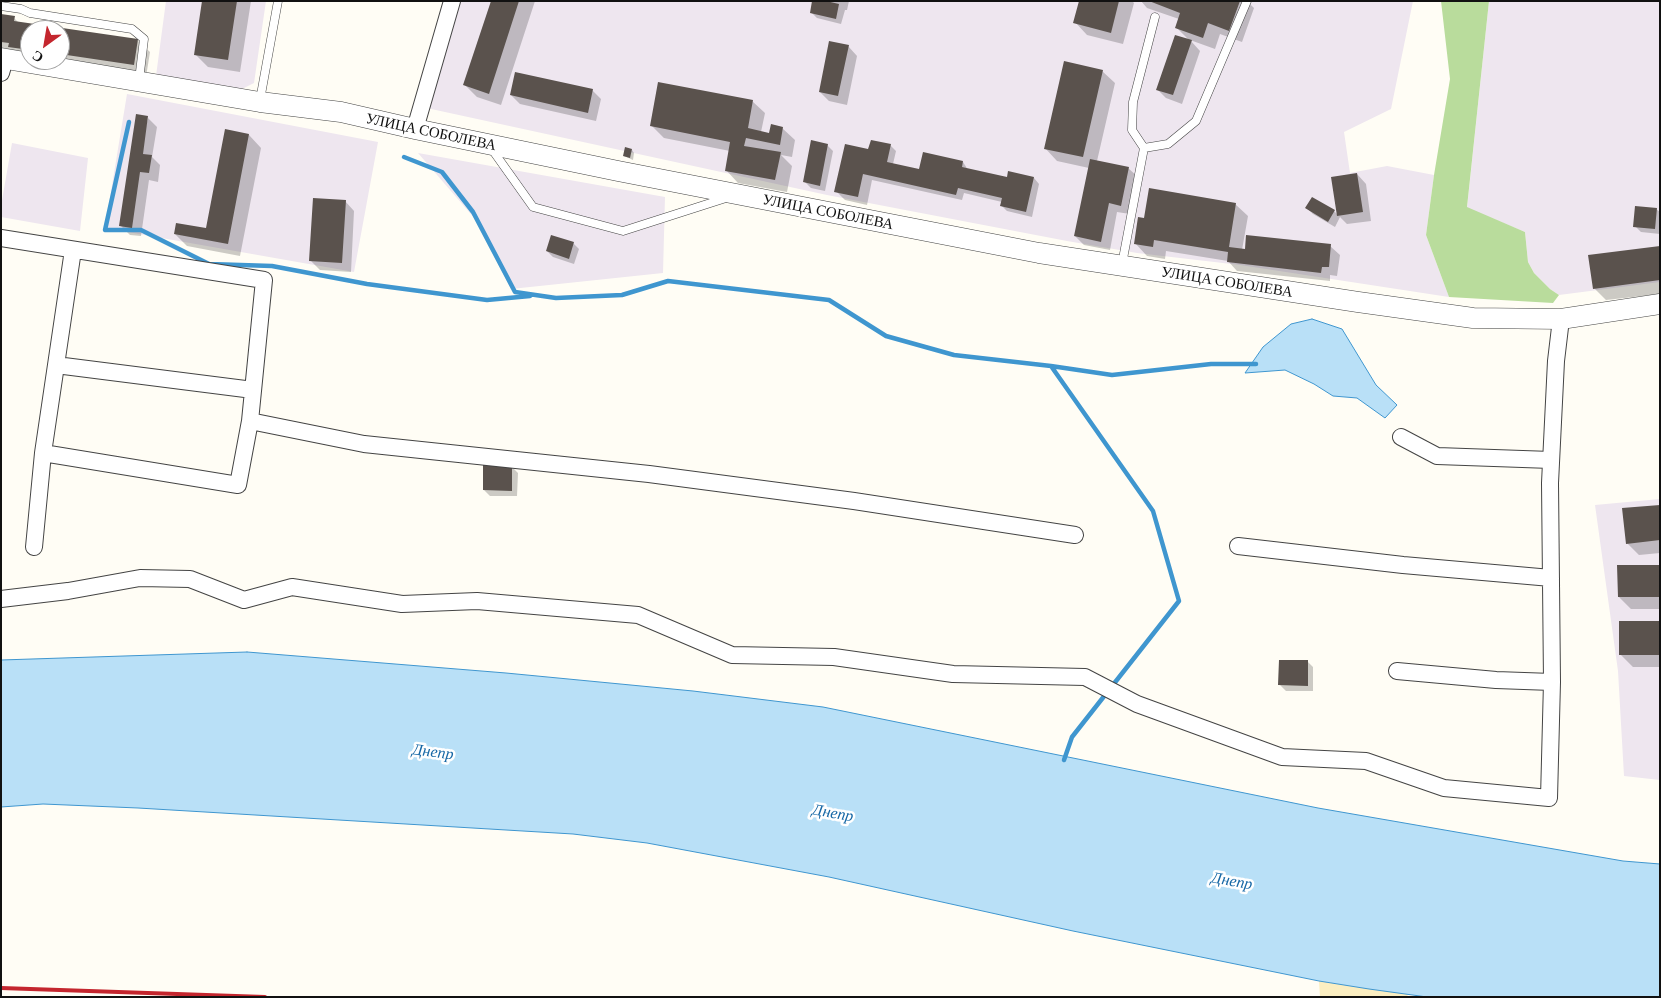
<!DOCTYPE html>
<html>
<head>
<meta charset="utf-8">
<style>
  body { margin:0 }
  #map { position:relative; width:1661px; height:998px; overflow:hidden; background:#fffdf5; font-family:"Crimson Pro",serif }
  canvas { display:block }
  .frame { position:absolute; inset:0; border:2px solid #111; pointer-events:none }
  .north { position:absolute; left:20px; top:20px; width:50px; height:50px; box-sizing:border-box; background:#fff; border:1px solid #a0a0a0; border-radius:50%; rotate:212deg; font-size:14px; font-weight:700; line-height:20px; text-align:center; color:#111 }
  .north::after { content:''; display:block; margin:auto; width:18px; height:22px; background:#c4262e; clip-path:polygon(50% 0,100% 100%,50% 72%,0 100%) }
</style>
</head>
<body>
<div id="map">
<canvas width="1661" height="998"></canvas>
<div class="frame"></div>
<div class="north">С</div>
</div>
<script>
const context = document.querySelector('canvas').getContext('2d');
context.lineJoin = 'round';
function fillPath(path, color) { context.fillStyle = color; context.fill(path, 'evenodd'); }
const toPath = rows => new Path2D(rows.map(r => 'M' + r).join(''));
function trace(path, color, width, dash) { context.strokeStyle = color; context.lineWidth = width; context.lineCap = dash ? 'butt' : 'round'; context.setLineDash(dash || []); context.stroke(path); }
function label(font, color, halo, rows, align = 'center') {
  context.font = font + ' "Crimson Pro",serif'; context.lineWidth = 5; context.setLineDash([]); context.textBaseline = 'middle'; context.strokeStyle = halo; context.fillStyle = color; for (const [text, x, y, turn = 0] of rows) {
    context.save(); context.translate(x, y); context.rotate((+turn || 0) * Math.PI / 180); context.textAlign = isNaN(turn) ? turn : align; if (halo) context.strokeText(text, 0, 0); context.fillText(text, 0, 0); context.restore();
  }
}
const industrial = toPath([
  [166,1,266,1,254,83,242,89,156,76],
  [459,1,1413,1,1391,109,1344,132,1350,173,1387,166,1434,175,1426,235,1449,297,1240,265,1137,253,1067,241,827,195,422,107],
  [1489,1,1660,1,1660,282,1559,295,1550,289,1534,273,1528,262,1525,232,1467,208],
  [127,94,378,142,354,272,105,228],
  [12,143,88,158,80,231,1,217,1,206],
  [418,153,665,197,663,273,511,289,476,220],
  [1660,499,1660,780,1624,776,1618,671,1595,505]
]);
const forest = toPath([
  [1441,1,1489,1,1467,207,1525,232,1528,262,1534,273,1550,289,1559,295,1553,303,1449,297,1426,235,1434,175,1450,79]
]);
const sand = toPath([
  [1319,981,1408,994,1407,997,1320,997]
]);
const water = toPath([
  [1312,319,1342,329,1376,385,1397,405,1385,418,1357,398,1333,396,1314,384,1285,370,1245,373,1263,347,1291,324,1312,319],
  [247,652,506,673,693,691,823,707,1318,808,1623,861,1660,864,1660,997,1427,997,1369,989,1319,981,1073,931,829,877,647,843,573,834,138,808,43,804,1,807,1,660,247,652]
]);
const shadow = toPath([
  [203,1,251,1,240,72,208,67,195,54],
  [492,1,535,1,501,105,477,97,465,85],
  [810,1,849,1,847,10,845,10,841,24,817,18,811,12,814,2],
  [1080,1,1132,1,1134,3,1123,44,1087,35,1075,22],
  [1141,1,1247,1,1254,8,1242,42,1220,34,1215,49,1190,40,1200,51,1182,104,1166,98,1157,89,1190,41,1176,27,1179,19,1147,8],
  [1,16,14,18,19,23,137,40,150,52,146,77,22,59,17,54,1,51],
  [30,30,60,30,60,60,30,60],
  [848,46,857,56,847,105,829,101,820,92],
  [1102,71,1115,83,1097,161,1128,168,1138,177,1130,214,1117,212,1110,250,1084,245,1075,236,1089,168,1057,161,1045,148],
  [592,90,601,99,596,121,520,104,511,95],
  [752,101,765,113,761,132,770,134,782,128,795,140,792,157,781,155,792,166,787,192,738,183,726,170,730,151,664,138,652,126],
  [148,118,157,127,152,157,160,165,158,182,149,180,141,236,130,235,121,226],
  [226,131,249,135,261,148,240,256,187,246,175,234,207,230],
  [827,145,833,151,825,191,811,188,805,182],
  [890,145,896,151,893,164,920,171,963,162,968,170,1008,179,1034,178,1039,184,1032,217,1007,211,1001,205,1002,202,964,193,962,200,872,180,867,205,845,200,836,191,868,150],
  [632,150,634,153,633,160,624,156],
  [1357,174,1366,184,1371,221,1347,224,1340,217,1335,227,1313,214,1307,208,1334,211,1338,215],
  [345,201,354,211,351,272,320,270,311,261],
  [1235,204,1248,216,1242,250,1330,246,1340,255,1337,276,1330,275,1330,281,1237,271,1228,261,1166,251,1165,259,1147,256,1135,243,1145,219],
  [1656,209,1660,212,1660,234,1641,232,1635,226],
  [573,243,579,249,574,264,553,257,547,251],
  [1660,247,1660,294,1606,300,1594,288],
  [512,467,518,473,517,496,490,496,484,490],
  [1660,506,1660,553,1639,555,1627,543],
  [1660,566,1660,609,1631,609,1619,597],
  [1660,622,1660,667,1633,667,1620,654],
  [1307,661,1313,667,1313,691,1286,691,1280,685]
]);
const stream = toPath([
  [129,122,105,230,141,230,209,264,272,266,367,284,487,300,530,296],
  [404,157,442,172,473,212,515,292,556,298,622,295,668,281,829,300,886,336,954,355,1051,366,1112,375,1211,364,1256,364],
  [1051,366,1153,511,1179,601,1072,737,1064,760]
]);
const building = toPath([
  [202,1,237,1,228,60,194,55],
  [491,1,519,1,489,94,463,85],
  [812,1,826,1,839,4,836,19,810,13],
  [1079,1,1119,1,1111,33,1073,23],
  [1149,1,1240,1,1229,31,1208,23,1203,38,1175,28,1180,13],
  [1,14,15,16,14,21,138,39,134,65,60,54,60,30,30,30,30,50,8,47,9,43,1,42],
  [1175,35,1192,40,1173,95,1156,90],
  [829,41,849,45,838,96,819,92],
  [1064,61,1103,70,1083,157,1044,149],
  [515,72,593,89,588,113,510,95],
  [658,82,753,100,748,128,769,133,771,124,783,127,780,145,746,138,744,146,781,152,775,180,725,171,730,142,650,126],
  [136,114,148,116,143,154,152,155,149,173,140,172,132,228,119,226],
  [225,129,249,134,228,244,174,234,176,223,206,228],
  [811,140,828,144,820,186,803,182],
  [871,140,891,144,887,162,919,169,923,152,963,161,962,167,1007,177,1008,171,1034,177,1026,212,1000,206,1002,198,958,188,956,195,863,174,858,197,834,192,845,144,868,149],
  [625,147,632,149,630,158,623,156],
  [1090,159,1129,167,1121,206,1109,203,1101,242,1074,236],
  [1357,173,1363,212,1337,216,1331,177],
  [1149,188,1236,203,1229,247,1245,249,1246,235,1331,244,1329,267,1322,267,1321,273,1227,262,1228,252,1154,240,1153,247,1134,244,1138,217,1144,218],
  [1312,197,1335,210,1328,222,1305,208],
  [313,198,346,200,342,263,309,261],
  [1635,206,1657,208,1655,229,1633,227],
  [551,235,574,242,569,259,546,251],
  [1660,246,1660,280,1593,289,1588,255],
  [483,465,512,465,512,491,483,490],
  [1660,505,1660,540,1626,544,1622,508],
  [1617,565,1660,565,1660,597,1618,597],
  [1619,621,1660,621,1660,655,1619,655],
  [1279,660,1308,660,1308,686,1278,685]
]);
const service = toPath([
  [1,6,21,9,30,13,132,29,144,39,139,80],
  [260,100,278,1],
  [491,148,533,207,623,231,726,198],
  [1144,148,1132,130,1133,102,1155,17],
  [1122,264,1144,148,1168,144,1196,121,1247,1]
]);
const minor = toPath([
  [1,73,5,59],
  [415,129,452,1],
  [1,238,264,280,250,421,364,444,649,474,854,501,1075,535],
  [73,250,43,453,238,485,250,421],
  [56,365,253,390],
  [1401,437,1437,456,1551,460],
  [1238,546,1403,565,1551,578],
  [34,547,43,453],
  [1,599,68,591,140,578,190,579,244,600,292,587,402,604,477,601,638,615,732,655,834,657,953,674,1085,677,1137,704,1282,757,1366,761,1444,788,1549,798,1552,682,1550,483,1556,361,1561,319],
  [1397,671,1496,680,1552,682]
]);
const tertiary = toPath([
  [1,58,260,102,341,112,415,129,618,171,1039,253,1358,302,1473,318,1561,319,1660,304]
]);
const rail = toPath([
  [1,988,265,997]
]);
const streetNames = [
  ["УЛИЦА СОБОЛЕВА",431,132,12],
  ["УЛИЦА СОБОЛЕВА",828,212,11],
  ["УЛИЦА СОБОЛЕВА",1227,282,9]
];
const waterNames = [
  ["Днепр",433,752,7],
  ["Днепр",833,813,10],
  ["Днепр",1232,881,10]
];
fillPath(industrial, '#eee6ef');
fillPath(forest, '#b9dc9c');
fillPath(sand, '#fbeec1');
fillPath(water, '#b9e0f7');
trace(water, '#3f96cf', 1);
fillPath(shadow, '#0003');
trace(stream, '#3f96cf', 4.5);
fillPath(building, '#5a524d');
trace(service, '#444', 9);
trace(minor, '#444', 18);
trace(tertiary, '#444', 21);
trace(service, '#fff', 8);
trace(minor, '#fff', 16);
trace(tertiary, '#fff', 20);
trace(rail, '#c4262e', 4);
label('15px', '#111', '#fff', streetNames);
label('italic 16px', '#1768a6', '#fff', waterNames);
</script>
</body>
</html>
